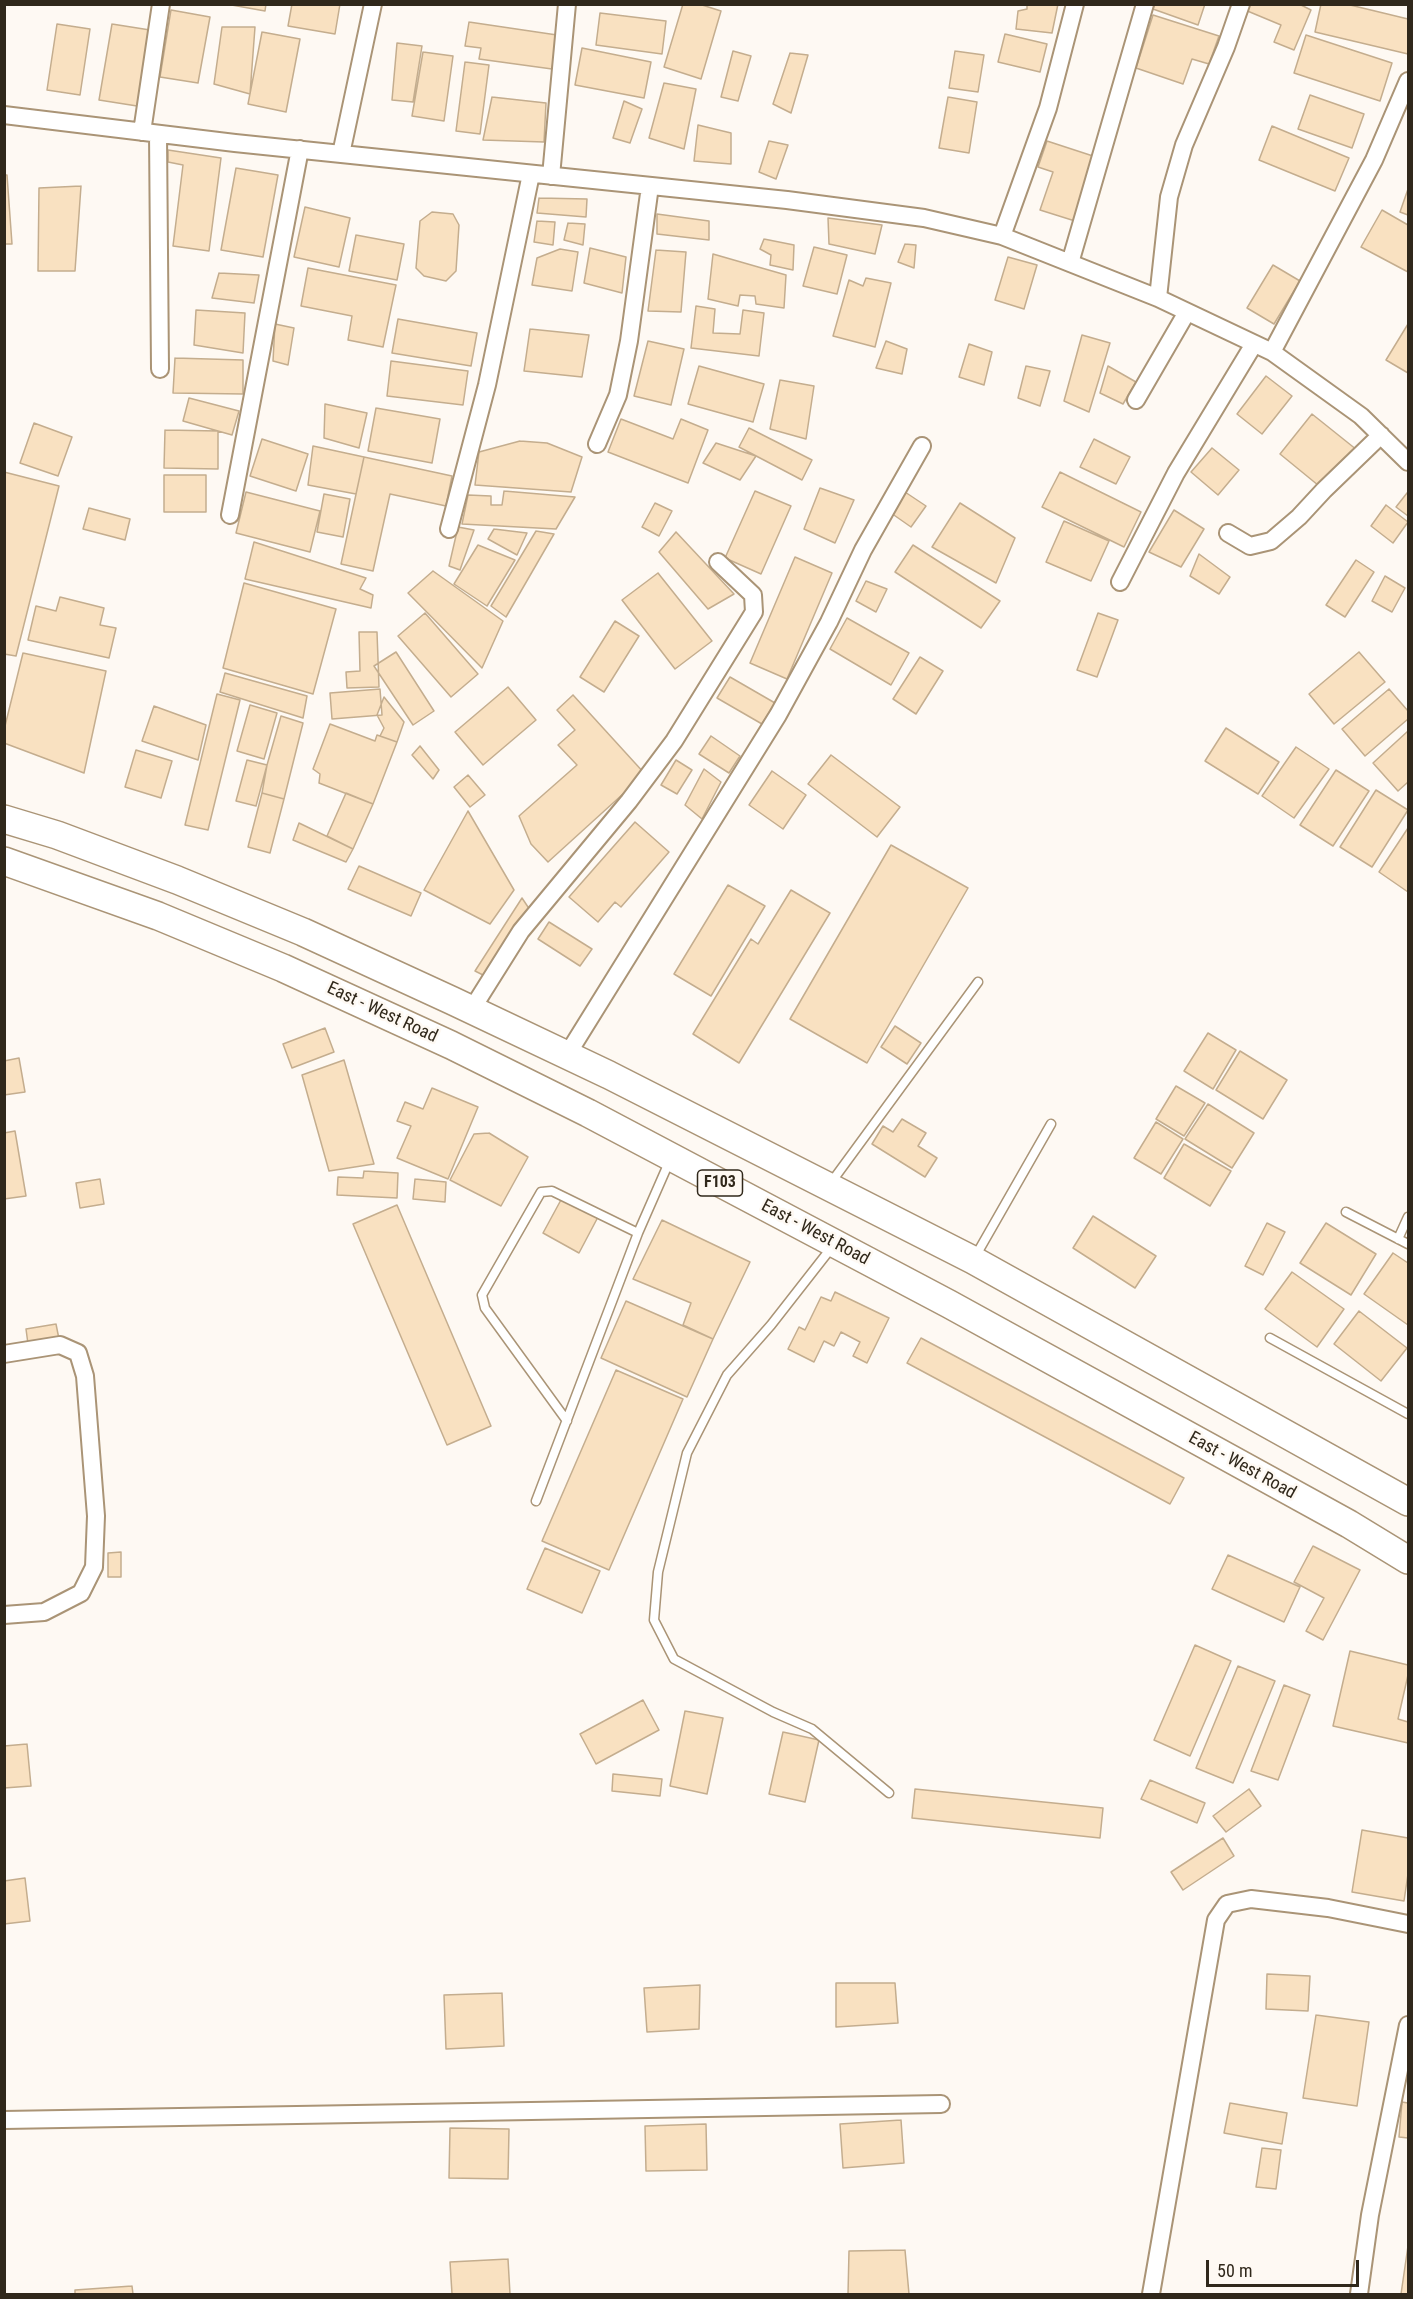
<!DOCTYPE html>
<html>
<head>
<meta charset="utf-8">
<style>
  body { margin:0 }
  #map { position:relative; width:1413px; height:2299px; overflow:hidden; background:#fef9f3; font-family:"Roboto Condensed",sans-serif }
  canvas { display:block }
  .frame { position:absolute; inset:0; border:6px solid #30281b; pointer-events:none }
  .scale { position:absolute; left:1206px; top:2260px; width:153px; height:27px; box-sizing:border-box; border:3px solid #30281b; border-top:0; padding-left:8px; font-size:18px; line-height:21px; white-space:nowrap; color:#30281b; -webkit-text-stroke:4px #fef9f3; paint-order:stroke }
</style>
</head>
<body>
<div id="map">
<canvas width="1413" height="2299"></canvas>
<div class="frame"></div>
<div class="scale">50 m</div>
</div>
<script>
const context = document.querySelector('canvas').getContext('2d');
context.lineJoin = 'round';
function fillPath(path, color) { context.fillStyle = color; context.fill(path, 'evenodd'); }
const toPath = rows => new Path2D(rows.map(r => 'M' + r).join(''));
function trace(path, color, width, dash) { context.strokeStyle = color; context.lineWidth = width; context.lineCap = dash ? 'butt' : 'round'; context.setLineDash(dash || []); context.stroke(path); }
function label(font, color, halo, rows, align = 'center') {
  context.font = font + ' "Roboto Condensed",sans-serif'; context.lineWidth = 5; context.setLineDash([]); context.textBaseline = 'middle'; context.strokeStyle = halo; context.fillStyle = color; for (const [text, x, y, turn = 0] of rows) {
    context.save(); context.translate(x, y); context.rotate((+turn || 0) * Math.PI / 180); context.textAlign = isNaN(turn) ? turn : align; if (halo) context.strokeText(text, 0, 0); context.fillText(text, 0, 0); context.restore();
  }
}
const building = toPath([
  [226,4,266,4,265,11,226,4],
  [292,4,340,4,335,34,288,26,292,4],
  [683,4,699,4,721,11,701,79,664,67,683,4],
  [1027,4,1058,4,1052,33,1016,29,1018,11,1027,9,1027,4],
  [1155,4,1205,4,1198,25,1153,9,1155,4],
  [1248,4,1299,4,1311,10,1294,50,1274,42,1281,25,1245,10,1248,4],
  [1321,4,1346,4,1408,19,1408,54,1315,32,1321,4],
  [171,10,210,17,198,83,160,77,171,10],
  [600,13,666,21,662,54,596,45,600,13],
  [1153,15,1219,36,1209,64,1192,59,1183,84,1136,68,1153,15],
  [469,22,557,35,552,69,479,59,481,48,465,46,469,22],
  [57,24,90,29,80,95,47,90,57,24],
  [112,24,150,30,137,106,99,100,112,24],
  [222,27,255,27,250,94,214,84,222,27],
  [262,32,300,39,286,112,248,104,262,32],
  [1005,34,1047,44,1040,72,998,62,1005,34],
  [1306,35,1392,63,1380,101,1294,73,1306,35],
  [397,43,422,46,413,102,392,100,397,43],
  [582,48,651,62,644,98,575,85,582,48],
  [733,51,751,56,738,101,721,97,733,51],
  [955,51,984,55,978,92,949,88,955,51],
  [423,52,453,56,444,121,412,116,423,52],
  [790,53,808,55,791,113,773,104,790,53],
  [465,62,489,65,480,134,456,131,465,62],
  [664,83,696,89,684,149,649,138,664,83],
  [1310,95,1364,114,1352,148,1298,129,1310,95],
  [492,97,546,103,544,142,483,140,492,97],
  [948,97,977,102,969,153,939,148,948,97],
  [624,101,642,109,630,143,613,138,624,101],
  [698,125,731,133,731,164,694,161,698,125],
  [1272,126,1349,158,1335,191,1259,160,1272,126],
  [769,141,788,145,776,179,759,172,769,141],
  [1047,141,1096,157,1075,221,1040,210,1053,172,1038,167,1047,141],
  [168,150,221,158,209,251,173,246,183,165,168,162,168,150],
  [236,168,278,175,263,257,221,250,236,168],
  [4,175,7,175,12,244,4,244,4,175],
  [81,186,75,271,38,271,39,188,81,186],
  [1408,189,1408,215,1400,212,1408,189],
  [539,198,587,199,586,217,537,213,539,198],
  [305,207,350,218,339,267,294,257,305,207],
  [1382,210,1408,225,1408,272,1361,247,1382,210],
  [432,212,453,214,459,225,456,271,446,281,424,276,416,268,420,221,432,212],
  [657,214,709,221,709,240,657,234,657,214],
  [828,218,882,225,875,254,829,244,828,218],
  [537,221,555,222,553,245,534,242,537,221],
  [568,223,585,224,583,245,564,240,568,223],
  [356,235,404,244,397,280,349,271,356,235],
  [764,239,794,245,793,270,770,265,771,255,760,249,764,239],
  [905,244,916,245,914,268,898,262,905,244],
  [814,247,847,255,837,294,803,286,814,247],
  [590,248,626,257,622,293,584,283,590,248],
  [560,249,578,252,572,291,532,285,537,258,560,249],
  [656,250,686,252,681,312,648,311,656,250],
  [713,254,786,275,784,308,756,304,755,296,740,295,738,306,708,299,713,254],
  [1008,257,1037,265,1024,309,995,300,1008,257],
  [1273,265,1300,281,1274,324,1247,308,1273,265],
  [308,268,396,285,383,347,348,340,352,316,301,306,308,268],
  [219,273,259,275,254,303,212,298,219,273],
  [866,278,891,283,875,347,833,336,849,280,863,286,866,278],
  [696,306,715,309,713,333,740,334,743,310,764,313,759,356,691,348,696,306],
  [196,310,245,313,243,353,194,345,196,310],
  [398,319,477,333,471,366,392,353,398,319],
  [275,324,294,328,288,365,273,361,275,324],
  [1408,324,1408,373,1386,360,1408,324],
  [530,329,589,335,582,377,524,371,530,329],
  [1082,335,1110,343,1089,412,1064,401,1082,335],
  [648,341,684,349,671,405,634,396,648,341],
  [886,341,907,349,902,374,876,368,886,341],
  [969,344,992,352,984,385,959,377,969,344],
  [175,358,243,360,243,394,173,393,175,358],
  [391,361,468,371,463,405,387,396,391,361],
  [699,366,764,384,753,422,688,404,699,366],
  [1026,366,1050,371,1040,406,1018,398,1026,366],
  [1108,366,1136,382,1123,404,1100,393,1108,366],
  [1266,376,1292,396,1262,434,1237,414,1266,376],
  [780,380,814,386,806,439,770,429,780,380],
  [189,398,239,411,232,435,183,421,189,398],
  [325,404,367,413,359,448,324,438,325,404],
  [376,408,440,419,432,463,368,451,376,408],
  [1312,414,1357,450,1324,490,1280,454,1312,414],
  [621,419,673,439,681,419,708,430,688,483,608,452,621,419],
  [34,423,72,437,58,476,20,463,34,423],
  [749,428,812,460,802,480,739,447,749,428],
  [165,430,218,431,218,469,164,468,165,430],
  [262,439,308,454,296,491,250,476,262,439],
  [1094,439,1130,457,1116,484,1080,467,1094,439],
  [520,441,547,443,582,457,571,492,475,485,479,452,520,441],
  [716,443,756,456,740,480,703,463,716,443],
  [313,446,364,457,356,494,308,485,313,446],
  [1212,448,1239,470,1218,495,1191,472,1212,448],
  [364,457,452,476,446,506,390,494,373,571,341,564,364,457],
  [4,472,59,486,16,656,4,654,4,472],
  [1060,472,1141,512,1124,547,1042,507,1060,472],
  [164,475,206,475,206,512,164,512,164,475],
  [820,488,854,500,835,543,804,529,820,488],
  [504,491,575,497,556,529,462,524,468,495,491,496,491,505,502,505,504,491],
  [755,491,791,506,761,574,725,558,755,491],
  [246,492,320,511,310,552,236,533,246,492],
  [905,492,926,506,911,527,891,513,905,492],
  [1407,493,1408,494,1408,516,1396,507,1407,493],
  [324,494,350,499,343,537,317,532,324,494],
  [655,503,672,511,659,536,642,527,655,503],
  [960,503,1015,538,996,583,932,547,960,503],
  [1386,505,1408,522,1393,543,1371,526,1386,505],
  [89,508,130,519,125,540,83,529,89,508],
  [1174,510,1204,529,1181,567,1149,552,1174,510],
  [1064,521,1109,541,1091,581,1046,562,1064,521],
  [458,527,474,530,460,570,449,566,458,527],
  [494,529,527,533,517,555,488,539,494,529],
  [536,531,554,534,506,617,491,606,536,531],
  [676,532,734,594,708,609,659,552,676,532],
  [254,542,366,578,360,589,373,595,371,608,245,579,254,542],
  [478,545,515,560,487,606,454,584,478,545],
  [913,545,1000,601,981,628,895,572,913,545],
  [1199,554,1230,577,1219,594,1190,576,1199,554],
  [795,557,832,573,787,679,750,663,795,557],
  [1356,560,1374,572,1345,617,1326,605,1356,560],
  [433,571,503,621,482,668,408,593,433,571],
  [658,573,712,641,675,669,622,600,658,573],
  [1385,576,1405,588,1392,612,1372,601,1385,576],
  [866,581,887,589,876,612,856,601,866,581],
  [244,583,336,609,313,694,223,668,244,583],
  [60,597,104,608,100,625,116,628,109,658,28,640,36,606,56,611,60,597],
  [425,613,478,674,451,697,398,636,425,613],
  [1098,613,1118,620,1097,677,1077,670,1098,613],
  [847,618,909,653,891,685,830,649,847,618],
  [615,621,639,636,604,692,580,677,615,621],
  [359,632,377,632,379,687,347,688,346,672,360,671,359,632],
  [396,652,434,711,413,725,374,666,396,652],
  [1359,652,1385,682,1334,724,1309,694,1359,652],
  [23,653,106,671,84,773,4,743,4,730,23,653],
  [920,657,943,671,916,714,893,699,920,657],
  [225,673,307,696,303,718,220,692,225,673],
  [730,677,775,703,762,724,717,698,730,677],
  [508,687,536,720,483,765,455,732,508,687],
  [380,689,382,715,332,719,330,693,380,689],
  [1389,689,1408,711,1408,719,1365,756,1342,729,1389,689],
  [217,694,240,700,208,830,185,825,217,694],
  [573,695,645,774,548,862,531,844,519,816,577,765,558,745,575,730,557,710,573,695],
  [384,697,404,722,397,742,380,736,384,728,377,715,384,697],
  [250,705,277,713,264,759,237,751,250,705],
  [154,706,206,725,198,760,142,741,154,706],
  [281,716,303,723,284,799,262,793,267,765,281,716],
  [330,724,375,741,377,735,397,742,373,804,319,783,320,774,313,769,330,724],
  [1226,728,1279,762,1258,794,1205,761,1226,728],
  [1408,731,1408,782,1398,791,1373,763,1408,731],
  [711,736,740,756,729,773,699,754,711,736],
  [420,746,439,770,433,779,412,755,420,746],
  [1296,747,1329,769,1294,818,1262,796,1296,747],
  [136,750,172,761,161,798,125,787,136,750],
  [831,755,900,807,877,837,808,784,831,755],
  [247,760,267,765,256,806,236,801,247,760],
  [676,760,692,770,677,794,661,785,676,760],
  [704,769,721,782,702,819,685,805,704,769],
  [1336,770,1369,791,1333,846,1300,825,1336,770],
  [772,771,806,795,783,829,749,805,772,771],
  [468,775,485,795,470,807,454,787,468,775],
  [1376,790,1408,810,1372,867,1340,847,1376,790],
  [262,793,284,799,270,853,248,847,262,793],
  [346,793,373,804,353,849,327,836,346,793],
  [468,811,514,890,490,924,424,890,468,811],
  [635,822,669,852,621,907,615,902,598,922,569,897,635,822],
  [299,823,353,849,346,862,293,840,299,823],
  [1408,828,1408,892,1379,872,1408,828],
  [891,845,968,888,867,1063,790,1019,891,845],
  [359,866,421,893,411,916,348,889,359,866],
  [728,885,765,906,711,996,674,974,728,885],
  [791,890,830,913,739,1063,693,1034,751,939,758,944,791,890],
  [522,898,534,916,489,978,475,971,522,898],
  [549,922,592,949,580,966,538,939,549,922],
  [895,1026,921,1043,907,1064,881,1047,895,1026],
  [325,1028,334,1052,292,1068,283,1044,325,1028],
  [1208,1033,1236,1050,1213,1089,1184,1071,1208,1033],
  [1240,1051,1287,1080,1263,1119,1216,1090,1240,1051],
  [19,1058,25,1092,4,1095,4,1061,19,1058],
  [344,1060,374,1164,329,1171,302,1075,344,1060],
  [1176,1086,1205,1103,1184,1136,1156,1119,1176,1086],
  [432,1088,478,1107,448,1179,397,1158,411,1126,397,1121,405,1102,423,1109,432,1088],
  [1208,1104,1254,1133,1232,1168,1185,1139,1208,1104],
  [902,1119,926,1133,918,1146,937,1158,925,1177,872,1144,883,1126,893,1132,902,1119],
  [1156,1122,1183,1139,1161,1174,1134,1158,1156,1122],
  [15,1131,26,1196,4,1199,4,1133,15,1131],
  [489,1133,528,1157,501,1206,450,1180,474,1134,489,1133],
  [1184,1144,1231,1171,1210,1206,1164,1178,1184,1144],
  [364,1171,398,1173,397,1198,337,1195,338,1177,363,1178,364,1171],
  [100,1179,104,1204,80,1208,76,1183,100,1179],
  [415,1179,446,1182,445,1202,413,1199,415,1179],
  [562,1198,598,1217,579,1253,543,1233,562,1198],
  [397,1205,491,1426,447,1445,353,1224,397,1205],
  [1093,1216,1156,1256,1135,1288,1073,1248,1093,1216],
  [662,1220,750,1262,713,1339,683,1325,691,1303,633,1279,662,1220],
  [1267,1223,1285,1232,1263,1275,1245,1266,1267,1223],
  [1326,1223,1376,1254,1351,1295,1300,1263,1326,1223],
  [1393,1253,1408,1263,1408,1325,1364,1294,1393,1253],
  [1292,1272,1344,1309,1317,1347,1265,1309,1292,1272],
  [835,1292,889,1318,867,1363,853,1356,860,1342,841,1332,834,1346,824,1341,814,1362,788,1349,799,1327,805,1330,821,1297,831,1301,835,1292],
  [626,1301,713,1339,687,1397,601,1358,626,1301],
  [1359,1311,1407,1348,1381,1381,1334,1344,1359,1311],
  [56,1324,59,1339,28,1344,26,1329,56,1324],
  [921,1338,1184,1478,1170,1504,907,1363,921,1338],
  [616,1370,683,1399,609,1570,542,1541,616,1370],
  [1313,1546,1360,1570,1323,1640,1306,1631,1324,1598,1294,1582,1313,1546],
  [545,1548,600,1571,582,1613,527,1589,545,1548],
  [121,1552,121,1577,108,1577,108,1553,121,1552],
  [1228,1555,1300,1587,1284,1622,1212,1589,1228,1555],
  [1195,1645,1231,1661,1190,1756,1154,1740,1195,1645],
  [1350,1651,1408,1665,1408,1675,1398,1719,1408,1722,1408,1743,1333,1726,1350,1651],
  [1238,1666,1275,1681,1233,1783,1196,1768,1238,1666],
  [1284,1685,1310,1695,1278,1780,1251,1771,1284,1685],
  [643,1700,659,1730,596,1764,580,1734,643,1700],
  [685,1711,723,1718,707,1794,670,1786,685,1711],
  [783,1732,819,1740,805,1802,769,1794,783,1732],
  [27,1744,31,1786,4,1788,4,1746,27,1744],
  [613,1774,662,1779,660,1796,612,1791,613,1774],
  [1150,1780,1205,1803,1197,1823,1141,1799,1150,1780],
  [915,1789,1103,1808,1100,1838,912,1818,915,1789],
  [1249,1789,1261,1806,1226,1832,1213,1816,1249,1789],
  [1362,1830,1408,1838,1408,1874,1404,1901,1352,1892,1362,1830],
  [1223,1838,1234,1856,1183,1890,1171,1872,1223,1838],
  [25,1878,30,1921,4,1924,4,1881,25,1878],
  [1267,1974,1310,1976,1308,2011,1266,2009,1267,1974],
  [836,1983,895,1983,898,2023,836,2027,836,1983],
  [700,1985,699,2029,647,2032,644,1988,700,1985],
  [502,1993,504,2046,446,2049,444,1995,502,1993],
  [1316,2015,1369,2022,1357,2106,1303,2098,1316,2015],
  [1402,2102,1408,2103,1408,2138,1399,2137,1402,2102],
  [1230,2103,1287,2113,1282,2144,1224,2133,1230,2103],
  [901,2120,904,2163,843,2168,840,2124,901,2120],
  [706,2124,707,2170,646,2171,645,2126,706,2124],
  [450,2128,509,2129,508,2179,449,2178,450,2128],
  [1262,2148,1281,2150,1276,2189,1256,2187,1262,2148],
  [1408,2246,1408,2294,1401,2294,1408,2246],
  [905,2250,909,2294,848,2294,849,2251,905,2250],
  [508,2259,510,2294,452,2294,450,2262,508,2259],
  [132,2286,133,2294,75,2294,75,2290,132,2286]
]);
const service = toPath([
  [830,1184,978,982],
  [1346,1212,1408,1244],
  [1398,1239,1408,1217],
  [832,1247,771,1325,727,1375,687,1453,658,1572,654,1620,674,1659,773,1712,812,1729,889,1793],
  [975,1257,1051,1124],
  [1270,1338,1408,1414],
  [567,1421,485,1308,482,1295,541,1192,552,1191,638,1233],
  [536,1501,638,1233,670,1160]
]);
const minor = toPath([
  [4,115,235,143,787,200,924,218,1002,236,1158,298,1272,352,1361,416,1408,462],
  [142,132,161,4],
  [158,134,160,369],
  [341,154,373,4],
  [551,176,567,4],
  [1002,236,1048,108,1075,4],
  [1070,263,1145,4],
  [1158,298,1169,197,1184,145,1226,47,1241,4],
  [1272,352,1374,160,1408,81],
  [1136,400,1187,312],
  [597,444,618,395,629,341,650,186],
  [230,515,300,149],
  [449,529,487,385,531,174],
  [1228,533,1250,546,1271,541,1299,517,1324,490,1381,435],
  [1120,582,1176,473,1254,344],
  [472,1009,521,931,629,801,674,741,754,612,753,595,718,562],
  [567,1055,778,715,829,622,863,550,922,446],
  [4,1354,60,1345,78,1353,85,1376,96,1516,94,1567,81,1593,44,1612,4,1615],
  [4,2120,941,2104],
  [1151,2294,1216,1920,1227,1904,1251,1899,1328,1908,1408,1924],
  [1359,2294,1370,2215,1408,2025]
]);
const primary = toPath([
  [4,819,57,835,177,880,303,932,453,1001,609,1075,973,1260,1408,1502],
  [4,861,158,916,283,968,451,1045,588,1113,949,1304,1349,1524,1408,1560]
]);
const shields = [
  [720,1183,45]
];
const shieldNames = [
  ["F103",720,1183]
];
const streetNames = [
  ["East - West Road",382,1013,25],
  ["East - West Road",815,1233,28],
  ["East - West Road",1242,1466,29]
];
fillPath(building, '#f9e1c1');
trace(building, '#c4ad8e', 1.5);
trace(service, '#aa9476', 11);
trace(minor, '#aa9476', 20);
trace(primary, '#aa9476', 30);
trace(service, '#fff', 8);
trace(minor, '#fff', 16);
trace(primary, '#fff', 27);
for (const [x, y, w] of shields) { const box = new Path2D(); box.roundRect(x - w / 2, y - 13, w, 26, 4.5); context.fillStyle = '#fef9f3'; context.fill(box); trace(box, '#30281b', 1.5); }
label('bold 16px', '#30281b', null, shieldNames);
label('18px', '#30281b', '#fef9f3', streetNames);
</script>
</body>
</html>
